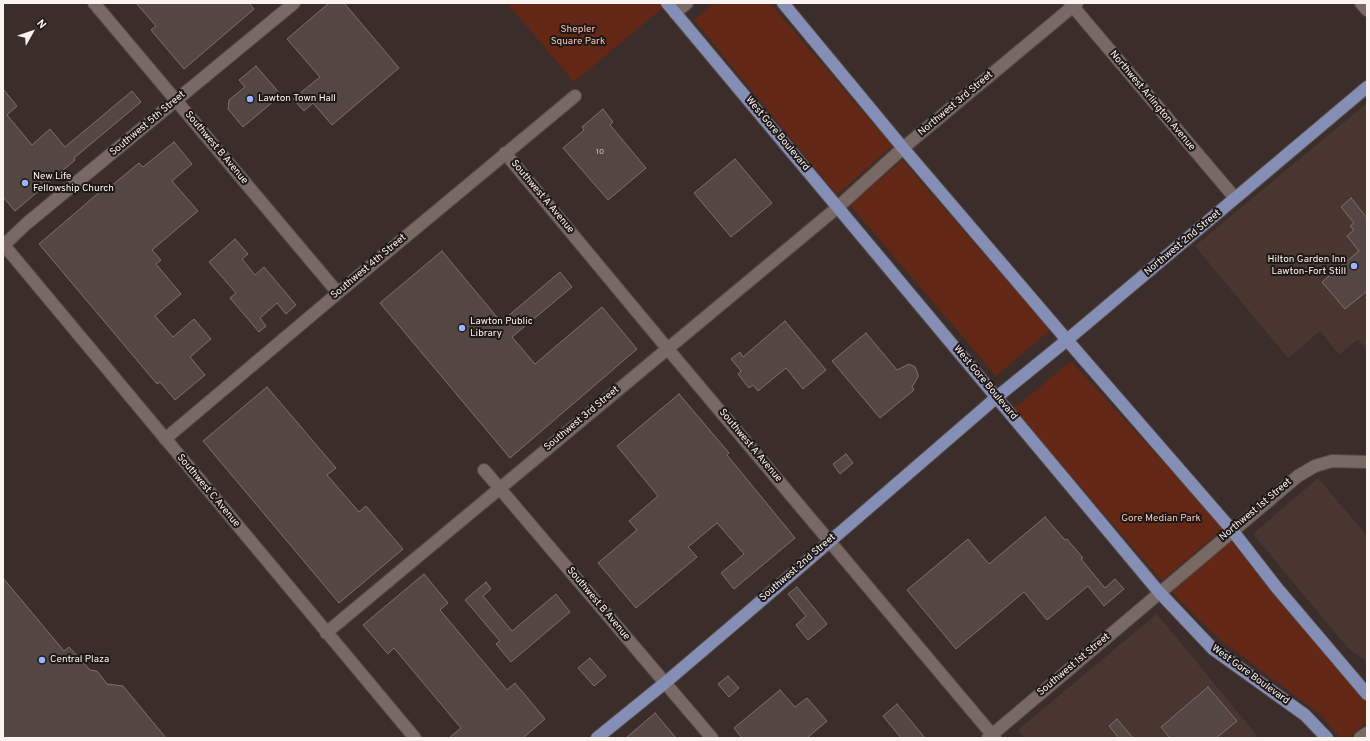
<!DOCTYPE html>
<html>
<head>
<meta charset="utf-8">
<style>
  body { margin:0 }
  #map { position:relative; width:1370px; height:741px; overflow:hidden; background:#3b2e2a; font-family:Overpass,sans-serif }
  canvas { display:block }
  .frame { position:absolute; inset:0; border:4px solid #fbf3f0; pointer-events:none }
  .north { position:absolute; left:12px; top:12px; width:40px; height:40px; -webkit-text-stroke:3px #1e1816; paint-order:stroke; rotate:50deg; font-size:11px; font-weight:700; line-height:16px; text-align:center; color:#fbf3f0 }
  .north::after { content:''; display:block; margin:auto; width:14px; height:18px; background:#fbf3f0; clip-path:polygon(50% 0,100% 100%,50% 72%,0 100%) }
</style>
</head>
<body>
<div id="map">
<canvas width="1370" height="741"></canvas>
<div class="frame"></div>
<div class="north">N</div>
</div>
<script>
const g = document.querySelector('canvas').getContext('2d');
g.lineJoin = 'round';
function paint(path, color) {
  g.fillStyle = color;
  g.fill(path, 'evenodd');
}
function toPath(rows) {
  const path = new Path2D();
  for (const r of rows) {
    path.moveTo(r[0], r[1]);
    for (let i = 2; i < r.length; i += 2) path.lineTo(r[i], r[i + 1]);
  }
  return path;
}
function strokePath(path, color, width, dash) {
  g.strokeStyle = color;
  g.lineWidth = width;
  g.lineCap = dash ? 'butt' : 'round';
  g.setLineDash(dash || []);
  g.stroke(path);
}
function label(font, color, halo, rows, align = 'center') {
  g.font = font + ' Overpass,sans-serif';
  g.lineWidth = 4;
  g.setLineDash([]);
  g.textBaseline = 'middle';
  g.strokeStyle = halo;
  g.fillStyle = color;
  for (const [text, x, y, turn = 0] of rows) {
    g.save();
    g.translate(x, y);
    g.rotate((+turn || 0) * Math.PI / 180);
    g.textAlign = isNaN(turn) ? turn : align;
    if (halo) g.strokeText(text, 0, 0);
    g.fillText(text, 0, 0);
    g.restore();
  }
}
paint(toPath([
  [1367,103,1367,351,1358,339,1339,355,1320,331,1288,358,1195,246],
  [1318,478,1367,536,1367,662,1347,647,1253,534],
  [1157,614,1259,738,1025,738,1018,730]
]), '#493630');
paint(toPath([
  [507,3,663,3,665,6,574,82],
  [714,3,770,3,892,146,837,195,694,20],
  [902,160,1050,330,996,376,850,205],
  [1071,361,1224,528,1162,581,1013,409],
  [1231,541,1367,700,1367,722,1348,738,1341,738,1321,715,1223,642,1193,614,1171,591]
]), '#632715');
const building = toPath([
  [136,3,249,3,254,9,184,69,151,30,156,26,136,3],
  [329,3,344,3,399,68,332,125,313,103,304,111,293,99,320,77,287,39,329,3],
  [256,66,281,95,243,127,228,109,229,100,245,87,239,80,256,66],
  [3,89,17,106,7,115,32,145,50,129,65,147,132,91,141,102,74,158,75,160,15,211,3,197,3,89],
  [603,109,613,122,610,125,646,168,608,200,563,148,584,130,582,127,603,109],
  [174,142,192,164,172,181,198,211,152,250,161,260,156,264,181,294,155,316,173,337,194,319,211,339,190,357,205,375,175,400,160,382,157,384,39,244,102,190,104,192,139,163,143,167,174,142],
  [735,159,772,203,731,237,694,193,735,159],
  [1351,198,1367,218,1367,291,1345,309,1322,282,1359,251,1347,236,1354,230,1350,226,1354,223,1341,207,1351,198],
  [235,239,248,254,242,259,255,275,264,267,296,305,286,314,277,303,260,318,266,326,259,332,230,298,236,293,209,262,235,239],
  [442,251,501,322,560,272,572,287,512,337,535,364,602,307,637,349,510,458,380,303,442,251],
  [785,321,826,370,803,389,786,368,758,391,753,385,749,388,738,374,741,371,731,359,740,352,743,357,785,321],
  [866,333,897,370,909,364,915,367,918,374,918,377,912,387,914,390,880,418,832,361,866,333],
  [267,387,336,468,327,475,359,512,366,506,403,549,339,603,203,441,267,387],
  [679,394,729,453,727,455,795,538,734,589,721,573,744,554,717,523,688,547,697,557,636,608,598,563,637,530,629,521,658,496,617,446,679,394],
  [846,454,853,463,840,474,833,464,846,454],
  [1045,517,1065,540,1067,539,1083,558,1081,559,1105,588,1115,579,1124,589,1104,606,1088,586,1047,620,1024,592,956,649,907,590,968,539,989,564,1045,517],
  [424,574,448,603,440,610,507,690,515,683,545,719,523,738,449,738,461,728,394,648,388,654,363,625,424,574],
  [3,578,64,651,69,647,90,670,97,671,107,684,123,686,166,738,3,738,3,578],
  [486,582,491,589,483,596,512,631,556,594,570,612,511,662,496,644,500,641,465,600,486,582],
  [797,587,827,624,808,640,796,625,806,616,788,594,797,587],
  [590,658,606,676,594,686,578,668,590,658],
  [728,676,739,688,729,697,718,684,728,676],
  [1208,687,1237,721,1216,738,1170,738,1161,727,1208,687],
  [780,690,795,707,807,698,827,721,807,738,742,738,734,728,780,690],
  [897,704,925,738,901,738,883,716,897,704],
  [655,713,676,738,626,738,655,713],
  [1117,719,1133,738,1119,738,1109,726,1117,719]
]);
paint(building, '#544642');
strokePath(building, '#7e6f6b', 1);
const minor = toPath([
  [94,3,338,293],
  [1070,3,1235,198],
  [1361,3,1367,10],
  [675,13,687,3],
  [505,153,667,348,995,738],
  [3,244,415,738],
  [3,246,26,224,294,3],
  [165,439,338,293,575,96],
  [484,470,712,738],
  [326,633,838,207,903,148,1077,3],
  [988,738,1298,476,1315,466,1332,461,1367,462],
  [1360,738,1367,733]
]);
const major = toPath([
  [667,3,1159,592,1213,649,1305,715,1327,738],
  [783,3,903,148,1067,340,1232,530,1277,588,1367,694],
  [597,738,666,682,747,613,997,397,1067,340,1367,87]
]);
strokePath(minor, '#564b48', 14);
strokePath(major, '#564b48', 14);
strokePath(minor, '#786965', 12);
strokePath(major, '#858eb5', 12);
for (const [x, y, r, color] of [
  [250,99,4,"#9ab5fd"],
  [25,183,4,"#9ab5fd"],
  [1354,266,4,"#9ab5fd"],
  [462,328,4,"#9ab5fd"],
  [42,660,4,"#9ab5fd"]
]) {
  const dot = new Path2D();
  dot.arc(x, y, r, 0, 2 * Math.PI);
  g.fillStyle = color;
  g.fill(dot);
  strokePath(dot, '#1e1816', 1.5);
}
label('8px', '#d1c8c4', null, [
  ["10",600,152]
]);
label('10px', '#f8c7b8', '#1e1816', [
  ["Shepler",578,30],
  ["Square Park",578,42],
  ["Gore Median Park",1161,519]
]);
label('10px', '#fbf3f0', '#1e1816', [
  ["Lawton Town Hall",258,99],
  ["New Life",33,177],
  ["Fellowship Church",33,189],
  ["Hilton Garden Inn",1346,260,"right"],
  ["Lawton-Fort Still",1346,272,"right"],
  ["Lawton Public",470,322],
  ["Library",470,334],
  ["Central Plaza",50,660]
], 'left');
label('10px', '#fbf3f0', '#1e1816', [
  ["Northwest Arlington Avenue",1152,101,50],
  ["Northwest 3rd Street",956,104,-40],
  ["Southwest 5th Street",148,124,-40],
  ["West Gore Boulevard",777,134,50],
  ["Southwest B Avenue",216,148,50],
  ["Southwest A Avenue",542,197,50],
  ["Northwest 2nd Street",1183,243,-40],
  ["Southwest 4th Street",369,267,-40],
  ["West Gore Boulevard",985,383,50],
  ["Southwest 3rd Street",582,419,-40],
  ["Southwest A Avenue",750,446,50],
  ["Southwest C Avenue",208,491,50],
  ["Northwest 1st Street",1256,510,-40],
  ["Southwest 2nd Street",798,568,-41],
  ["Southwest B Avenue",598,604,50],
  ["Southwest 1st Street",1074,665,-40],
  ["West Gore Boulevard",1250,675,36]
]);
</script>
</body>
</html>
